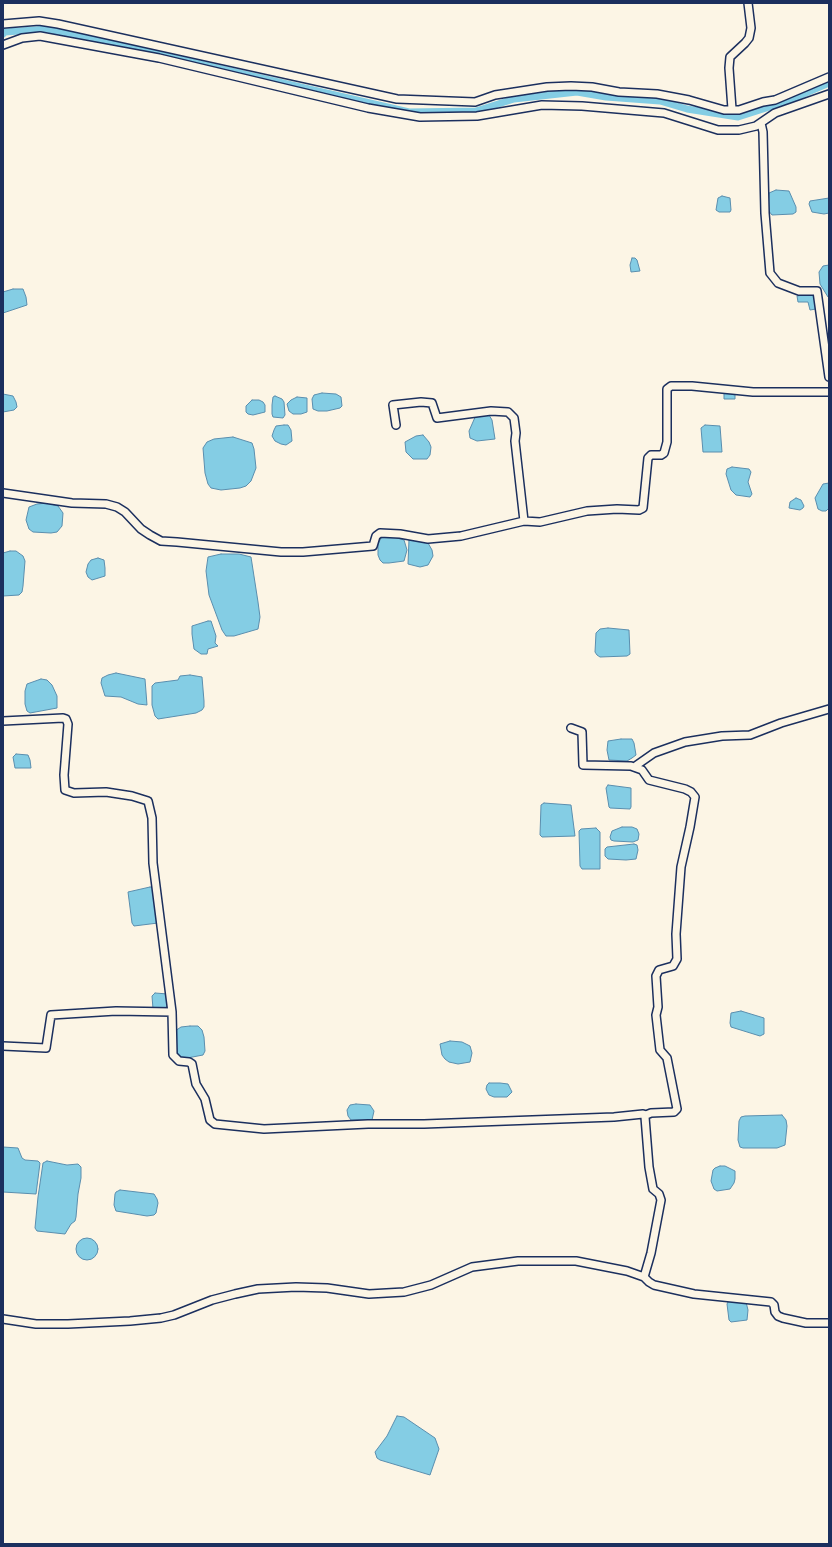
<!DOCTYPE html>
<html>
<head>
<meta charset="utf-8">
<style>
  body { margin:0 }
  #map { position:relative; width:832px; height:1547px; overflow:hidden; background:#fcf5e5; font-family:"Comic Neue",sans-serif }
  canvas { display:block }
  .frame { position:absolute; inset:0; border:4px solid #1b2f5e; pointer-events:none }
</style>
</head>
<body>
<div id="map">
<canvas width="832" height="1547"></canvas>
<div class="frame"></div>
</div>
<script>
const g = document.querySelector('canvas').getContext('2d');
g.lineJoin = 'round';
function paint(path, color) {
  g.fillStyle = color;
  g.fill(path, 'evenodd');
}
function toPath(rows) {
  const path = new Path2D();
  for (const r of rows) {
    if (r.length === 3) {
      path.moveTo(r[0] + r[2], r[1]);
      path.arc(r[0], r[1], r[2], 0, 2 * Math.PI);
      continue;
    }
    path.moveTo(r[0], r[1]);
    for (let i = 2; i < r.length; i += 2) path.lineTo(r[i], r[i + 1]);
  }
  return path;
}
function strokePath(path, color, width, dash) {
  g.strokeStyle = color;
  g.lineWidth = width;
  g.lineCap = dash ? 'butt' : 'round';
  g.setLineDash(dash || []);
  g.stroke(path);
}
const water = toPath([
  [776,190,789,191,796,207,796,212,793,214,772,215,768,210,769,193,776,190],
  [722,196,730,198,731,210,730,212,719,212,716,210,718,198,722,196],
  [829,198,829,213,824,214,812,212,809,204,810,201,829,198],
  [632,258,635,258,637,260,640,271,631,272,630,265,632,258],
  [829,265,829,296,828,297,820,284,819,272,823,266,829,265],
  [13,289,23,289,26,297,27,305,3,313,3,292,13,289],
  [811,294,814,297,816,309,810,310,808,302,798,302,797,296,811,294],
  [724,392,735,393,735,399,724,399,724,392],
  [322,393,336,394,341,397,342,406,340,408,327,411,318,411,313,409,312,399,314,395,322,393],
  [3,394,13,396,16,402,17,407,14,410,3,412,3,394],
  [275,396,282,399,284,402,285,415,283,418,273,417,272,414,272,405,273,397,275,396],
  [297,397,307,398,307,412,301,414,293,414,289,411,287,404,291,400,297,397],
  [252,400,259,400,263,402,265,405,265,412,253,415,248,414,246,412,246,406,252,400],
  [486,413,489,415,492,420,495,439,477,441,470,438,469,431,476,415,486,413],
  [284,425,288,425,291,430,292,441,286,445,281,444,275,441,272,436,274,430,276,426,284,425],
  [705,425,720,426,722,452,703,452,701,428,705,425],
  [423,435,429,442,431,447,430,455,427,459,413,459,406,452,405,442,416,436,423,435],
  [233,437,252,443,254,449,256,468,251,481,246,486,240,488,221,490,211,488,208,484,205,473,203,448,207,442,214,439,233,437],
  [732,467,749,469,751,472,748,482,752,494,750,497,736,495,731,490,726,474,727,469,732,467],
  [829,483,829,508,826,511,822,511,818,509,815,498,823,484,829,483],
  [796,498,801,500,804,506,803,508,800,510,789,508,790,502,796,498],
  [47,503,58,506,63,513,62,526,57,532,51,533,33,532,29,529,26,520,29,507,37,504,47,503],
  [384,537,394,537,404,540,407,550,404,561,389,563,383,563,380,560,378,555,378,544,381,538,384,537],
  [409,539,422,541,428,543,432,550,433,556,428,565,420,567,408,564,409,539],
  [10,551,16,551,23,556,25,561,23,586,22,592,19,595,3,596,3,553,10,551],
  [221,554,239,554,251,557,258,602,260,617,258,629,234,636,226,636,222,630,209,595,206,571,208,557,221,554],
  [98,558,104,560,105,568,105,576,92,580,88,577,86,572,88,564,91,560,98,558],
  [208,621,211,621,216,636,215,643,218,646,208,649,207,654,201,654,194,649,192,634,192,626,208,621],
  [608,628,629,630,630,654,627,656,600,657,597,655,595,652,596,633,600,629,608,628],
  [116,673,145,679,147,705,138,704,121,697,105,696,101,683,102,678,108,675,116,673],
  [190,675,202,677,204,701,204,707,202,710,196,713,158,719,155,716,152,705,152,686,155,683,178,680,180,676,190,675],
  [41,679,47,680,52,685,57,696,57,708,30,713,27,711,25,704,25,691,27,684,41,679],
  [621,739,632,739,634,743,636,755,632,758,627,761,609,760,607,750,608,741,621,739],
  [16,754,28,755,30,760,31,768,15,768,13,757,16,754],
  [608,785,631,788,631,807,630,809,610,808,609,807,606,788,608,785],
  [544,803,571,805,575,836,542,837,540,835,541,805,544,803],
  [622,827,632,827,637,829,639,834,638,840,633,842,614,841,611,840,610,837,612,831,622,827],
  [596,828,600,832,600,869,582,869,580,866,579,831,581,829,596,828],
  [634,844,637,845,638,850,636,859,626,860,608,859,605,856,605,849,607,847,634,844],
  [150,887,153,887,158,923,134,926,132,923,128,892,150,887],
  [155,993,168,994,170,1009,153,1009,152,996,155,993],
  [741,1011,764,1018,764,1034,760,1036,731,1027,730,1023,731,1013,741,1011],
  [190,1026,198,1026,202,1030,204,1037,205,1051,203,1055,182,1059,177,1057,175,1031,181,1027,190,1026],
  [450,1041,462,1042,470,1046,472,1053,470,1062,458,1064,449,1062,445,1059,442,1055,440,1044,450,1041],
  [489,1083,500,1083,508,1084,512,1092,507,1097,494,1097,489,1095,486,1089,487,1085,489,1083],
  [356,1104,370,1105,374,1111,372,1120,351,1120,348,1116,347,1110,350,1105,356,1104],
  [782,1115,786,1120,787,1126,785,1145,777,1148,743,1148,740,1147,738,1140,739,1121,741,1117,745,1116,782,1115],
  [3,1147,18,1148,22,1158,25,1160,38,1161,40,1163,36,1194,3,1192,3,1147],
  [47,1161,67,1165,78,1164,81,1167,81,1178,78,1194,76,1217,75,1221,71,1224,65,1234,37,1231,35,1228,38,1197,43,1163,47,1161],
  [720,1166,725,1166,735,1171,735,1179,734,1183,730,1189,717,1191,714,1189,711,1181,713,1170,715,1168,720,1166],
  [120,1190,154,1194,157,1199,158,1203,156,1213,154,1215,147,1216,116,1211,114,1205,115,1194,116,1192,120,1190],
  [87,1249,11],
  [729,1300,746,1302,748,1310,747,1320,731,1322,729,1320,727,1304,729,1300],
  [397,1416,404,1417,435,1438,439,1449,430,1475,380,1460,377,1458,375,1452,387,1436,397,1416]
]);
paint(water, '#84cde4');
strokePath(water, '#5a8eae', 1);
strokePath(toPath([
  [3,34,5,32,48,29,409,112,476,111,514,99,577,92,606,97,660,101,687,109,738,117,785,102,829,83]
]), '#84cde4', 7);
const street = toPath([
  [3,24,39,21,58,24,397,99,475,102,495,95,547,87,571,86,592,87,619,92,657,94,689,100,724,110,739,110,763,102,775,100,829,77],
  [3,45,22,38,40,36,159,58,368,108,420,117,477,116,542,105,582,106,664,113,718,130,739,130,756,126,775,113,829,94],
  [732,109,729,68,730,57,745,43,749,38,751,28,748,3],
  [761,123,763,132,765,213,770,273,778,283,799,291,817,291,829,377],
  [396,425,393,405,421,402,432,403,437,418,491,411,508,412,514,418,516,433,515,441,524,521],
  [3,493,72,503,106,504,117,507,125,512,141,529,150,535,161,541,177,542,281,552,303,552,373,546,376,536,380,533,400,534,428,539,461,536,524,521,540,522,587,511,617,509,639,510,643,508,648,458,651,455,661,455,664,453,667,442,667,389,671,386,692,386,753,392,829,392],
  [3,721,63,718,66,719,68,724,64,775,65,790,74,793,106,792,132,796,148,801,152,818,153,863,172,1012,173,1055,179,1061,189,1062,192,1064,196,1084,205,1099,210,1120,215,1124,264,1129,368,1124,424,1124,614,1117,643,1114,646,1115],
  [571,728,582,732,583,765,631,766,642,770,649,780,685,789,691,792,695,797,690,827,681,867,676,934,677,959,673,966,659,970,656,976,658,1007,656,1015,660,1050,667,1058,677,1109,674,1112,651,1113,646,1115,645,1117,649,1167,653,1189,659,1194,661,1200,651,1253,644,1277],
  [634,767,654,753,685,742,722,736,750,735,781,723,829,709],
  [3,1046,46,1048,51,1015,116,1011,172,1012],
  [3,1319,36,1324,68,1324,130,1321,161,1318,174,1315,212,1300,235,1294,258,1289,296,1287,327,1288,369,1294,404,1292,431,1285,472,1267,518,1261,576,1261,627,1271,644,1277,649,1282,654,1285,694,1294,771,1302,774,1305,775,1312,778,1316,783,1318,806,1323,829,1323]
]);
strokePath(street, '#1b2f5e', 10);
strokePath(street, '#fcf5e5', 7);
</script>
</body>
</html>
